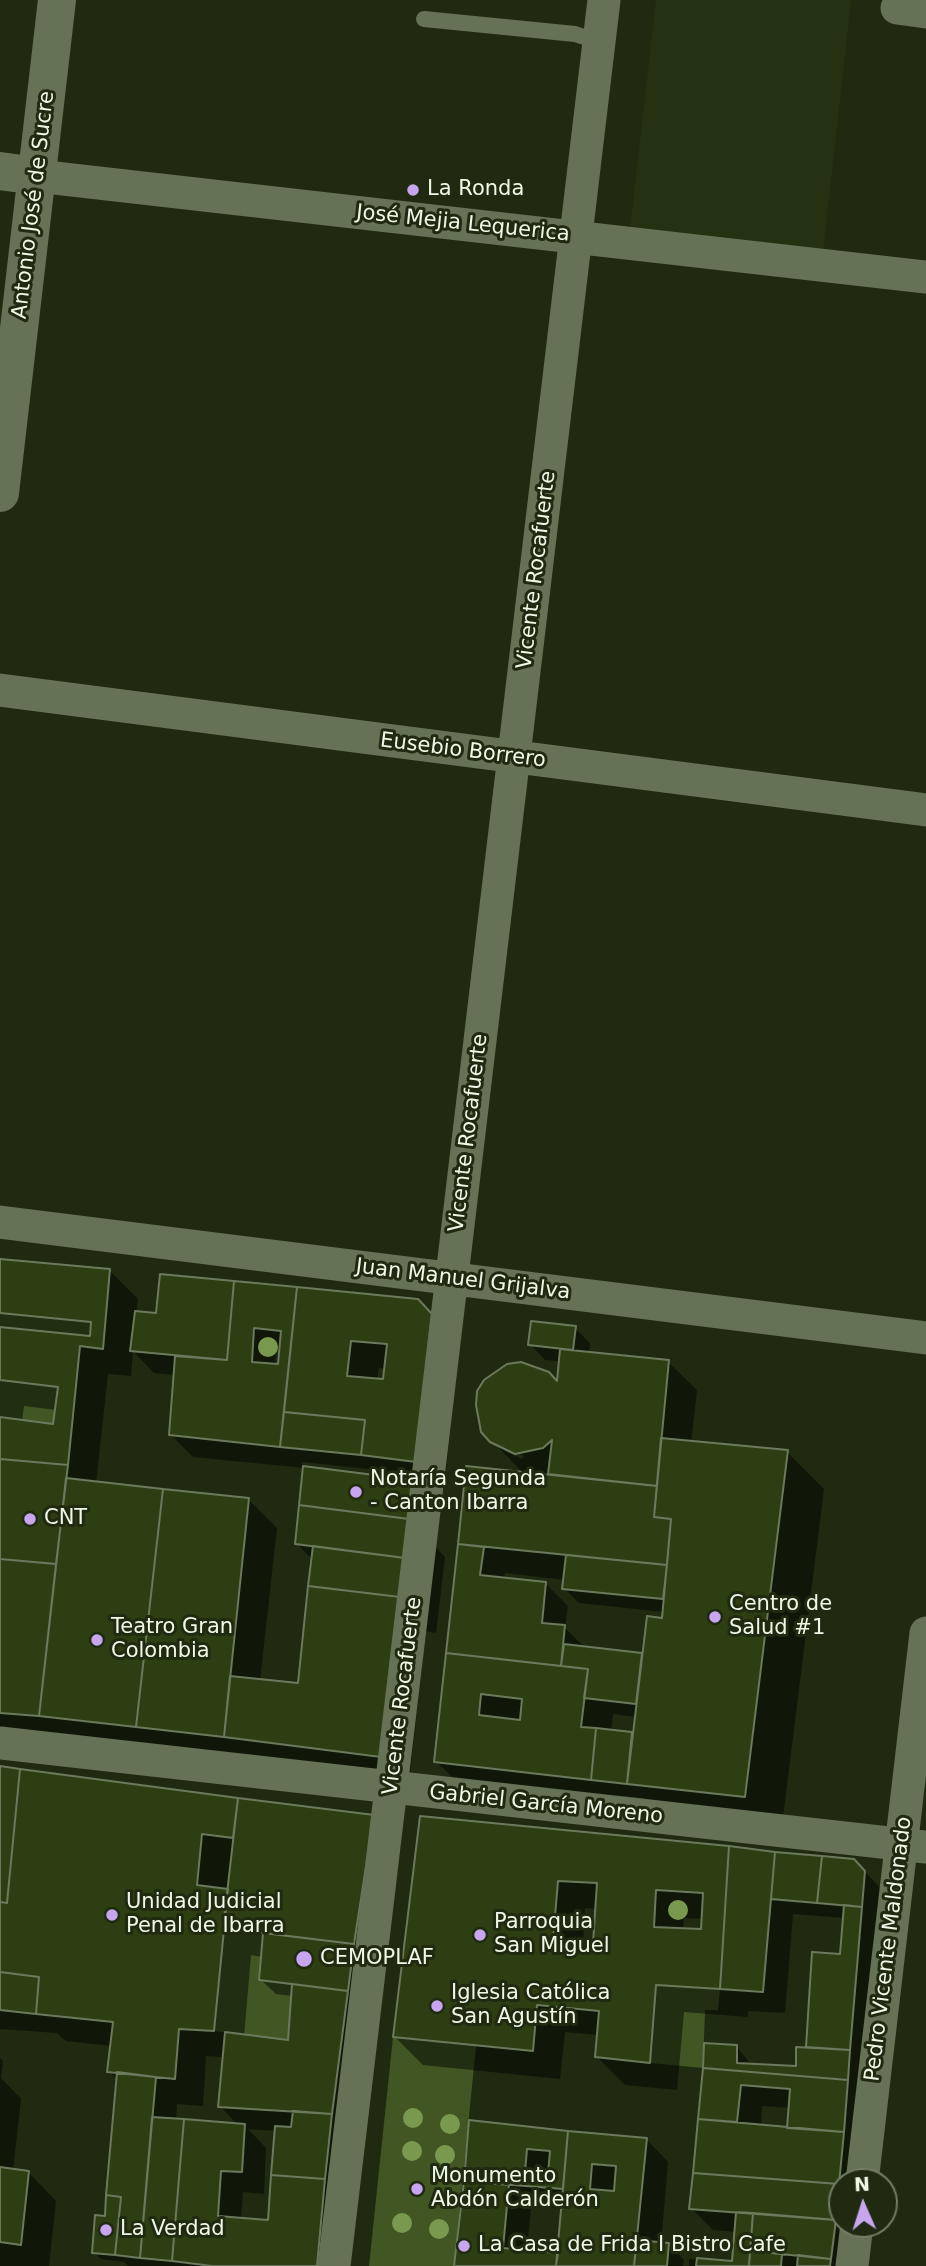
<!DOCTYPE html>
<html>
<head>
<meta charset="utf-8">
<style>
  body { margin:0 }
  #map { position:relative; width:926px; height:2266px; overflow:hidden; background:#1f2a10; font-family:"DejaVu Sans",sans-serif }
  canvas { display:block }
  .north { position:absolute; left:828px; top:2168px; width:70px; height:70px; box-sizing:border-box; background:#1f2a10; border:2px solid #727c66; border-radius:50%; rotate:357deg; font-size:19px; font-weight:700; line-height:28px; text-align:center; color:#eff7e7 }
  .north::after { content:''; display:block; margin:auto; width:24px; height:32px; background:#c7a6ef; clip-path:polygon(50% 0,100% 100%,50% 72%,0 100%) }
</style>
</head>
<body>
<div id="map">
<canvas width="926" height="2266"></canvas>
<div class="north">N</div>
</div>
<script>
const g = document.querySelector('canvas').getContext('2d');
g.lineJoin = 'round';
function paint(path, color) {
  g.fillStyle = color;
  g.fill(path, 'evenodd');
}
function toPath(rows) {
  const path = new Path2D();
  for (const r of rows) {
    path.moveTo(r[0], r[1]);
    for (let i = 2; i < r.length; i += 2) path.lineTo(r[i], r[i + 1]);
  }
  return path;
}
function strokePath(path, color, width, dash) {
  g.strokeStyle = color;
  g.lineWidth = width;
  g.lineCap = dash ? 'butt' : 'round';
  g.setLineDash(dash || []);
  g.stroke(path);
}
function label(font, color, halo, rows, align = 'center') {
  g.font = font + ' "DejaVu Sans",sans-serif';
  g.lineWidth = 6;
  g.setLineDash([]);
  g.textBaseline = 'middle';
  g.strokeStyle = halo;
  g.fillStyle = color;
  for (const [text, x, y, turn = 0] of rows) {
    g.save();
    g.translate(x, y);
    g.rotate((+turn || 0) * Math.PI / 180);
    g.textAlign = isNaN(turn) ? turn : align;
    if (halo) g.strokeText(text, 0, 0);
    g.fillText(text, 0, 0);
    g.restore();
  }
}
paint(toPath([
  [656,0,851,0,822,260,629,239]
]), '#243211');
paint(toPath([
  [0,1313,91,1322,90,1336,0,1327],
  [0,1380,58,1387,53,1424,0,1417],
  [223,1928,263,1933,259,1980,292,1984,288,2040,214,2031],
  [656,1985,720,1989,718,2010,705,2010,703,2068,650,2063],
  [393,2037,476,2046,454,2266,369,2266]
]), '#415623');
paint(toPath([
  [0,1261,110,1271,138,1299,136,1313,158,1315,296,1289,418,1301,459,1344,444,1490,418,1486,424,1535,445,1557,436,1633,426,1631,409,1784,0,1738],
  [276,1350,281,1350,279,1366,275,1366],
  [133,1351,154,1373,175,1375,171,1435,193,1457,305,1468,297,1544,313,1560,300,1685,260,1681,277,1528,249,1500,96,1483,108,1374,131,1376],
  [379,1368,386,1369,385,1381,377,1380],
  [24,1406,57,1410,55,1426,22,1422],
  [302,1462,378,1470,386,1478,302,1468],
  [575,1328,590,1343,589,1354,668,1362,697,1390,691,1443,787,1452,824,1489,781,1833,665,1820,644,1798,620,1796,618,1807,464,1789,436,1761,468,1468,524,1474,483,1431,478,1419,479,1392,521,1363,536,1366,558,1383,560,1361,545,1360,530,1344],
  [505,1447,524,1456,522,1459,505,1451],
  [505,1573,565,1580,564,1588,579,1603,664,1612,664,1620,644,1657,586,1649,565,1628,568,1606,546,1584,504,1579],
  [613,1714,637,1717,634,1736,611,1732],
  [0,1767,373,1817,401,1845,340,2266,128,2266,124,2262,101,2259,94,2252,106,2218,118,2081,109,2071,111,2046,66,2041,57,2033,0,2029,0,2031],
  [251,1955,262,1957,260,1979,276,1994,293,1996,290,2042,244,2037],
  [206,2056,224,2057,220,2106,238,2125,176,2121,177,2104,203,2106],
  [248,2129,276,2131,270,2221,241,2219,243,2192,264,2194,266,2148],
  [422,1818,853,1861,869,1876,880,1888,862,2182,842,2182,847,2266,689,2266,689,2259,733,2262,736,2232,713,2230,691,2208,705,2068,737,2047,752,2066,797,2067,808,2049,814,1954,841,1956,844,1918,793,1914,785,2013,748,2011,748,2017,684,2012,677,2090,625,2085,597,2057,598,2035,565,2032,560,2079,423,2065,395,2037],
  [585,1908,597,1909,595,1945,583,1944],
  [684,1918,703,1919,702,1931,683,1930],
  [762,2106,791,2108,789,2129,761,2127],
  [0,2058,3,2061,1,2078,21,2099,13,2171,28,2172,56,2201,49,2266,0,2266],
  [470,2122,646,2139,668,2162,661,2244,668,2244,684,2260,683,2266,456,2266],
  [531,2206,563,2209,559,2254,527,2252]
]), '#0007');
const building = toPath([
  [0,1259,110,1269,103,1349,80,1346,68,1465,0,1459,0,1417,53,1424,58,1387,0,1380,0,1327,90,1336,91,1322,0,1313,0,1259],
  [160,1274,234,1281,227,1360,130,1351,135,1311,156,1313,160,1274],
  [234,1281,297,1287,280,1447,169,1435,175,1356,227,1360,234,1281],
  [254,1328,281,1331,278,1364,252,1362,254,1328],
  [297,1287,418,1299,432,1314,416,1462,361,1455,365,1420,284,1412,297,1287],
  [351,1341,387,1344,383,1379,347,1376,351,1341],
  [531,1321,576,1326,573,1350,528,1345,531,1321],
  [560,1349,669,1360,657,1486,548,1474,552,1440,543,1448,515,1454,490,1442,481,1432,476,1405,477,1391,484,1380,507,1364,521,1362,549,1372,557,1381,560,1349],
  [284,1412,365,1420,361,1455,280,1447,284,1412],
  [661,1438,788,1450,745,1797,627,1784,647,1616,662,1618,671,1519,654,1517,661,1438],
  [0,1459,68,1465,56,1564,0,1559,0,1459],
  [303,1466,414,1480,409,1519,299,1505,303,1466],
  [466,1466,657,1486,654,1517,671,1519,667,1565,458,1544,466,1466],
  [66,1478,163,1489,136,1727,39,1716,66,1478],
  [163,1489,249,1498,224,1737,136,1727,163,1489],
  [299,1505,409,1519,405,1558,295,1544,299,1505],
  [458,1544,484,1547,480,1575,546,1582,542,1623,565,1625,561,1666,446,1653,458,1544],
  [313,1546,405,1558,400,1597,308,1586,313,1546],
  [566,1555,667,1565,663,1599,562,1589,566,1555],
  [0,1559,56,1564,39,1716,0,1713,0,1559],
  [308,1586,400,1597,381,1757,224,1737,230,1676,298,1683,308,1586],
  [564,1644,642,1653,636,1704,584,1698,588,1669,561,1666,564,1644],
  [446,1653,588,1669,581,1727,596,1728,591,1780,434,1762,446,1653],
  [481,1694,522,1699,520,1720,479,1715,481,1694],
  [596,1728,632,1732,627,1784,591,1780,596,1728],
  [0,1766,20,1769,7,1903,0,1902,0,1766],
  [20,1769,238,1798,233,1838,202,1834,197,1885,228,1889,214,2031,179,2029,175,2079,107,2072,113,2022,36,2014,39,1977,0,1972,0,1902,7,1903,20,1769],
  [238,1798,374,1815,354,1944,223,1928,238,1798],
  [420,1816,729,1846,720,1989,656,1985,650,2063,595,2057,599,2011,537,2005,533,2051,393,2037,420,1816],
  [558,1881,597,1883,593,1943,553,1940,558,1881],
  [656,1890,703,1893,701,1929,654,1927,656,1890],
  [729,1846,775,1852,763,1992,720,1989,729,1846],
  [775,1852,822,1856,817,1903,771,1899,775,1852],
  [822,1856,854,1859,865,1871,862,1907,817,1903,822,1856],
  [844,1905,862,1907,850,2050,806,2047,812,1952,840,1954,844,1905],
  [263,1933,354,1944,348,1991,259,1980,263,1933],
  [0,1972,39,1977,36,2014,0,2010,0,1972],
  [292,1984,348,1991,332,2114,218,2107,225,2032,288,2040,292,1984],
  [704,2043,737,2045,737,2063,796,2066,796,2047,850,2050,848,2080,703,2068,704,2043],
  [703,2068,848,2080,844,2132,787,2128,790,2089,741,2085,737,2122,698,2119,703,2068],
  [117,2072,156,2077,140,2258,115,2255,121,2197,106,2195,117,2072],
  [293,2111,332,2114,325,2179,271,2175,275,2126,291,2127,293,2111],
  [152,2117,184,2119,172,2261,140,2258,152,2117],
  [184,2119,245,2124,242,2172,221,2171,218,2216,268,2220,271,2175,325,2179,317,2266,212,2266,172,2261,184,2119],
  [698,2119,844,2132,839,2184,693,2173,698,2119],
  [469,2120,568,2131,563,2189,464,2181,469,2120],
  [527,2149,550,2151,548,2174,525,2172,527,2149],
  [568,2131,647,2138,634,2266,556,2266,568,2131],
  [592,2164,616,2166,614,2191,590,2189,592,2164],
  [0,2167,29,2171,21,2245,0,2242,0,2167],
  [693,2173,839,2184,836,2220,689,2209,693,2173],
  [464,2181,509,2185,503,2248,558,2253,556,2266,454,2266,464,2181],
  [106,2195,121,2197,115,2255,92,2253,95,2215,105,2216,106,2195],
  [736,2212,753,2213,749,2266,696,2266,697,2258,732,2261,736,2212],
  [753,2213,836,2220,831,2259,750,2251,753,2213],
  [637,2240,669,2243,667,2266,634,2266,637,2240],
  [750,2251,782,2254,781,2266,749,2266,750,2251],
  [798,2255,831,2259,830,2266,797,2266,798,2255]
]);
paint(building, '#2d3f12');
strokePath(building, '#6b795c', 2);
strokePath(toPath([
  [424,19,575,34,599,42]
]), '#657256', 16);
strokePath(toPath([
  [897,8,926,12],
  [37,176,926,277],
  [0,690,926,810],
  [0,1222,926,1338],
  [0,1743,926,1847],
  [862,2182,926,1633],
  [334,2266,604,0],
  [852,2266,857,2224]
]), '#657256', 33);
strokePath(toPath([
  [0,171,37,176],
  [0,493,57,0]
]), '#657256', 38);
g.fillStyle = '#79994f';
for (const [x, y] of [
  [268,1347],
  [678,1910],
  [413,2118],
  [450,2124],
  [412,2151],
  [445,2155],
  [402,2223],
  [439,2229]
]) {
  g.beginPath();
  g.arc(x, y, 10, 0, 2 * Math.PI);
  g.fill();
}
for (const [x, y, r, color] of [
  [413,190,7,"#c7a6ef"],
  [356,1492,7,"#c7a6ef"],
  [30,1519,7,"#c7a6ef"],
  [715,1617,7,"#c7a6ef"],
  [97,1640,7,"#c7a6ef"],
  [112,1915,7,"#c7a6ef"],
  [480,1935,7,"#c7a6ef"],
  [304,1959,9,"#c7a6ef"],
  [437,2006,7,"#c7a6ef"],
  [417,2189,7,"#c7a6ef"],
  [106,2230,7,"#c7a6ef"],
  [464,2246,7,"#c7a6ef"]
]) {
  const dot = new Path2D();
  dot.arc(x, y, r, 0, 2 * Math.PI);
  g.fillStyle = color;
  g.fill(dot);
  strokePath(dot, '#1f2a10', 2.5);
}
label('21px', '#eff7e7', '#1f2a10', [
  ["La Ronda",427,190],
  ["Notaría Segunda",370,1480],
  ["- Canton Ibarra",370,1504],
  ["CNT",44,1519],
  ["Centro de",729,1605],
  ["Salud #1",729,1629],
  ["Teatro Gran",111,1628],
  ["Colombia",111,1652],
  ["Unidad Judicial",126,1903],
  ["Penal de Ibarra",126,1927],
  ["Parroquia",494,1923],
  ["San Miguel",494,1947],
  ["CEMOPLAF",320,1959],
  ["Iglesia Católica",451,1994],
  ["San Agustín",451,2018],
  ["Monumento",431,2177],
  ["Abdón Calderón",431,2201],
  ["La Verdad",120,2230],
  ["La Casa de Frida I Bistro Cafe",478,2246]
], 'left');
label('21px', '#eff7e7', '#1f2a10', [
  ["Antonio José de Sucre",34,205,-83],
  ["José Mejia Lequerica",463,224,6],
  ["Vicente Rocafuerte",537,570,-83],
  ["Eusebio Borrero",463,751,7],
  ["Vicente Rocafuerte",469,1133,-83],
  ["Juan Manuel Grijalva",463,1280,7],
  ["Vicente Rocafuerte",403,1696,-83],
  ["Gabriel García Moreno",546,1805,6],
  ["Pedro Vicente Maldonado",889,1949,-83]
]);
</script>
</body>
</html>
